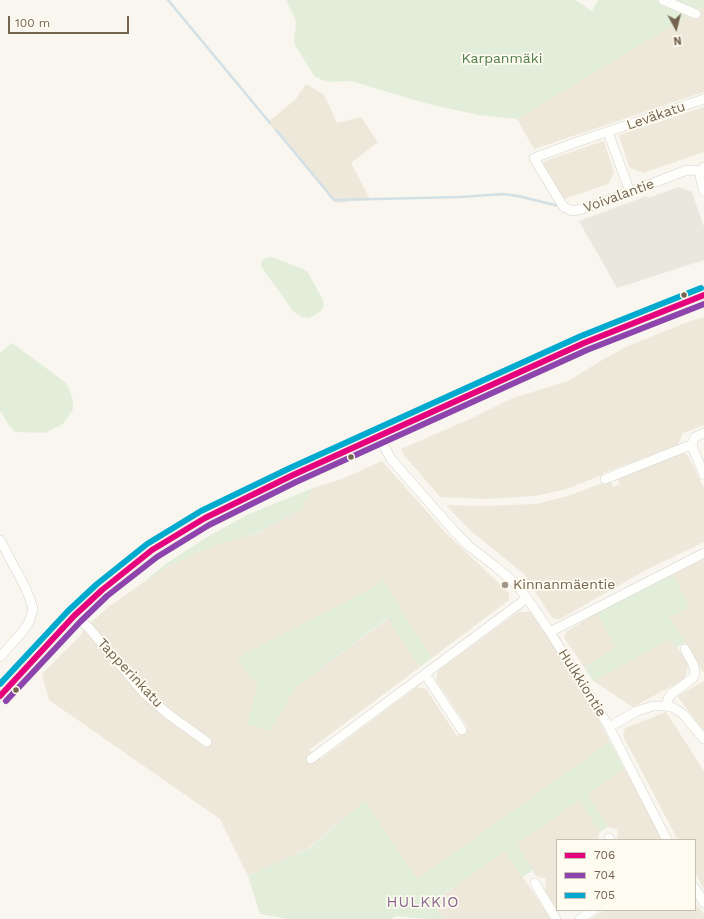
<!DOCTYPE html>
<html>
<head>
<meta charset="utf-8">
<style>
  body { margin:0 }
  #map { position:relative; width:704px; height:919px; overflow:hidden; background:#f8f6ee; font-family:"Work Sans",sans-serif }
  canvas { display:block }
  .legend { position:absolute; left:556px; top:839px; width:140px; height:72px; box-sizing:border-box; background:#fefbf1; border:1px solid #c7bfb1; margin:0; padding:5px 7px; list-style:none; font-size:12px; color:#746450 }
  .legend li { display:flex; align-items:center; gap:8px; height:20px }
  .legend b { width:20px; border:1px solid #c7bfb1 }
  .north { position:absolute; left:656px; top:8px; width:40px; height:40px; -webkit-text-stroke:3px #fefbf1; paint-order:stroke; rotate:173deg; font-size:11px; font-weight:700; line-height:16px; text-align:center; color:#746450 }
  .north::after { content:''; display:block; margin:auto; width:14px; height:18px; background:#746450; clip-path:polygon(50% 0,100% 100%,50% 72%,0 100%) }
  .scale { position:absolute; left:8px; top:16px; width:121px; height:18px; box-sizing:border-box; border:2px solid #746450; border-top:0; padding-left:5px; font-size:12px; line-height:14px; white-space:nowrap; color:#746450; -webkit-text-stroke:3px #fefbf1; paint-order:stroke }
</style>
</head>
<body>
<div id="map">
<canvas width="704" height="919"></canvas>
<ul class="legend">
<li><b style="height:5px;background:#e5007d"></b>706</li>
<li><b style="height:5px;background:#8e44ad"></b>704</li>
<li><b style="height:5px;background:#00a9ce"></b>705</li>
</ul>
<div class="north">N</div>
<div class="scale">100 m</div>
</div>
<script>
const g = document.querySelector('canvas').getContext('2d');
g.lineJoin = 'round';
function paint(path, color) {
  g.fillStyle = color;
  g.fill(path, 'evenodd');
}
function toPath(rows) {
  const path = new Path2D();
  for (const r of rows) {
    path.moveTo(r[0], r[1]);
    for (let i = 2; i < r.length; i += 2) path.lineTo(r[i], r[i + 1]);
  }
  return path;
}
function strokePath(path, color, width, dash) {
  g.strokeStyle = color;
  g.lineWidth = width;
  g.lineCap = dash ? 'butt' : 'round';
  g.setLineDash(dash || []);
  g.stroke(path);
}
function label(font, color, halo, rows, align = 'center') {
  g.font = font + ' "Work Sans",sans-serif';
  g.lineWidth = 3.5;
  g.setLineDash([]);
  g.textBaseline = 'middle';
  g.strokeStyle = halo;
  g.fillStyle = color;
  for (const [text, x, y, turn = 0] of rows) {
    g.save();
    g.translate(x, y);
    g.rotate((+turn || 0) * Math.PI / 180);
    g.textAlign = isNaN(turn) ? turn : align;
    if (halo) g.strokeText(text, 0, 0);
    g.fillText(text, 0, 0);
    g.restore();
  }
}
paint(toPath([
  [704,6,704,92,534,149,517,119],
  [306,84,324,95,337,123,361,117,378,142,351,163,370,199,336,203,268,122,295,100],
  [704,107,704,152,643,173,629,167,619,135],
  [604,141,614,172,608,184,564,199,542,162],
  [704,317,704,425,683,433,678,445,603,473,602,475,566,489,535,496,485,499,440,497,404,455,401,449,470,419,513,398,568,381,604,359,628,346,690,321],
  [684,453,688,456,704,488,704,542,644,571,560,619,552,618,524,574,472,532,446,505,484,506,536,504,568,496,610,480,613,487,620,484,617,478],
  [382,461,446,533,509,593,509,600,432,658,382,581,371,589,238,658,259,685,269,730,296,687,389,618,420,667,309,750,321,759,417,687,426,689,457,736,468,728,436,680,438,671,518,612,531,612,582,688,610,742,418,880,407,865,365,801,307,849,248,876,220,819,49,700,42,674,82,634,84,629,108,607,165,568,194,554,224,542,256,534,300,510,313,488,342,479],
  [704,559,704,671,703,672,669,617,689,608,673,574],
  [597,613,616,648,584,667,564,638,566,632],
  [670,639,677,647,688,665,685,679,633,707,593,681],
  [704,681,704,731,677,696],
  [666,712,704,771,704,889,695,872,695,840,678,840,623,736,625,728],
  [624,768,662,839,662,840,617,840,618,829,608,827,587,794],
  [579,800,600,832,598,840,557,840,557,909,545,891,546,879,536,876,516,844],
  [505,851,551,919,445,919,431,903],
  [695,903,704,914,704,919,591,919,604,910,695,910]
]), '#ede8da');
paint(toPath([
  [679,187,692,192,704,227,704,260,617,288,579,221,633,201,647,196,648,198]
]), '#eae7df');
paint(toPath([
  [286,0,575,0,592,11,598,0,704,0,704,6,517,119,478,115,425,103,351,81,327,82,314,76,294,43,296,21],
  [272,257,307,271,323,300,324,306,320,312,309,318,302,317,294,312,263,269,261,265,262,260,267,258],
  [12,343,66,383,70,391,73,401,73,409,63,424,45,433,15,432,8,424,1,411,0,412,0,353],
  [313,488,300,510,255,534,224,542,194,554,165,568,137,587,167,563,209,536,249,514],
  [673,574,689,608,669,617,686,642,677,647,670,639,593,681,584,667,616,648,597,613],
  [382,580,432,658,420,667,388,618,296,687,269,731,247,724,258,685,237,658,371,589],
  [610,742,624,768,587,794,608,827,600,832,579,800,516,844,533,870,522,877,505,851,431,903,445,919,427,919,396,916,391,919,288,919,260,914,248,876,308,849,365,801,407,865,418,879]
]), '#e2eeda');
strokePath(toPath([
  [168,0,270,123],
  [276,130,334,200,460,197,503,194,518,196,559,206]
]), '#d2e0e6', 2.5);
const minor = toPath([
  [663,0,696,14],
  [608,132,630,192],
  [704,167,700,176,704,191],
  [701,171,687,170,617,197,582,209,572,211,564,207,561,203,534,158,577,142,704,99],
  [704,433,695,437,693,441,692,446,704,475],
  [379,437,391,459,455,532,470,547,495,566,516,584,527,598,550,632,609,727,667,840],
  [605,479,693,444],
  [0,540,24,585,30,599,33,609,29,622,23,631,0,657],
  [74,616,88,627,144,693,168,714,207,742],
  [550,632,704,553],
  [425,674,462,730],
  [666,706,668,699,671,694,693,678,695,674,694,666,685,649],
  [609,727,637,711,653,706,666,706,672,707,683,714,704,739],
  [311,759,527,598],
  [609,838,610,840],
  [535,883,556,919],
  [695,888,704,903],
  [580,919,593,910]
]);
const major = toPath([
  [0,696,74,616,102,590,131,566,152,550,205,518,293,475,584,343,664,310,704,295]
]);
strokePath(minor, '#d7d3cc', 10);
strokePath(major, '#d6d1c8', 13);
strokePath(minor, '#fefefc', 9);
strokePath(major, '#f2f0e7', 12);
strokePath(toPath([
  [0,696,74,616,102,590,152,550,205,518,293,475,584,343,704,295]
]), '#e5007d', 6);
strokePath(toPath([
  [6,701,80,622,107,596,157,557,209,525,296,482,587,350,704,304]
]), '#8e44ad', 6);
strokePath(toPath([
  [0,684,68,611,97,584,147,544,201,511,290,468,581,336,701,288]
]), '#00a9ce', 6);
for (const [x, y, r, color] of [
  [684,295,3.5,"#746450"],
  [351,457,3.5,"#746450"],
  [505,585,4,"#a29787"],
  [16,690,3.5,"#746450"]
]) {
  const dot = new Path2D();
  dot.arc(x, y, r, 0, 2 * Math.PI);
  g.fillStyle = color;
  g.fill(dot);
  strokePath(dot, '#fefbf1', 1.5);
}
label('14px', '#517e4c', '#fefbf1', [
  ["Karpanmäki",502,59]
]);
label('14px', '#746450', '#fefbf1', [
  ["Leväkatu",656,116,-19],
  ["Voivalantie",619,196,-20],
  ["Tapperinkatu",130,673,47],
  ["Hulkkiontie",582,683,58]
]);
label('14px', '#746450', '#fefbf1', [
  ["Kinnanmäentie",513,585]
], 'left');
g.letterSpacing = '1px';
label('15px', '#8a688f', '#fefbf1', [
  ["HULKKIO",423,903]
]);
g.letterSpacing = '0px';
</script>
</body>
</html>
